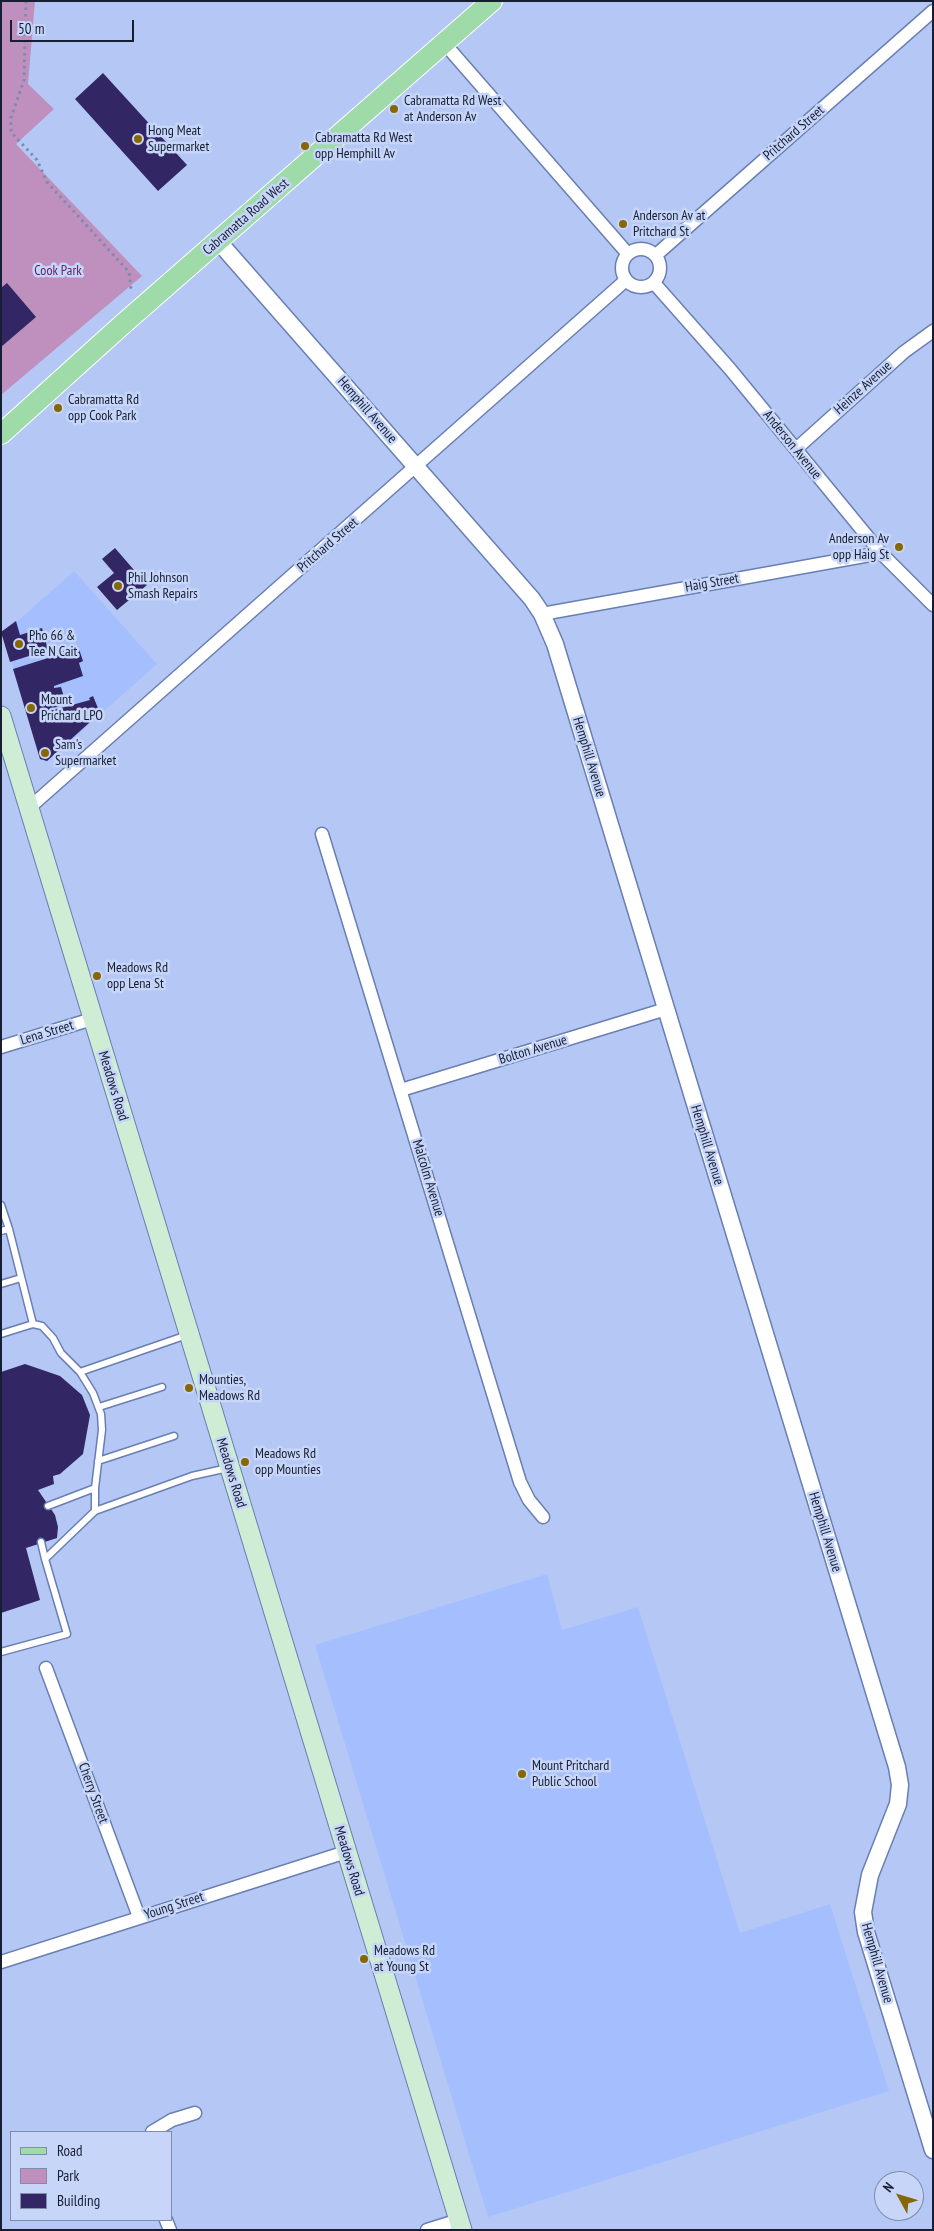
<!DOCTYPE html>
<html>
<head>
<meta charset="utf-8">
<style>
  body { margin:0 }
  #map { position:relative; width:934px; height:2231px; overflow:hidden; background:#b5c8f5; font-family:"PT Sans Narrow",sans-serif }
  canvas { display:block }
  .frame { position:absolute; inset:0; border:2px solid #161e33; pointer-events:none }
  .legend { position:absolute; left:10px; top:2131px; width:162px; height:90px; box-sizing:border-box; background:#c6d5f8; border:1px solid #808ca9; margin:0; padding:6px 9px; list-style:none; font-size:15px; color:#161e33 }
  .legend li { display:flex; align-items:center; gap:10px; height:25px }
  .legend b { width:25px; border:1px solid #808ca9 }
  .north { position:absolute; left:874px; top:2171px; width:50px; height:50px; box-sizing:border-box; background:#c6d5f8; border:1px solid #808ca9; border-radius:50%; rotate:309deg; font-size:14px; font-weight:700; line-height:20px; text-align:center; color:#161e33 }
  .north::after { content:''; display:block; margin:auto; width:18px; height:22px; background:#876703; clip-path:polygon(50% 0,100% 100%,50% 72%,0 100%) }
  .scale { position:absolute; left:10px; top:20px; width:124px; height:22px; box-sizing:border-box; border:2px solid #161e33; border-top:0; padding-left:6px; font-size:15px; line-height:18px; white-space:nowrap; color:#161e33; -webkit-text-stroke:4px #c6d5f8; paint-order:stroke }
</style>
</head>
<body>
<div id="map">
<canvas width="934" height="2231"></canvas>
<div class="frame"></div>
<ul class="legend">
<li><b style="height:6px;background:#9edba9"></b>Road</li>
<li><b style="height:14px;background:#bf8fbe"></b>Park</li>
<li><b style="height:14px;background:#322764"></b>Building</li>
</ul>
<div class="north">N</div>
<div class="scale">50 m</div>
</div>
<script>
const g = document.querySelector('canvas').getContext('2d');
g.lineJoin = 'round';
function paint(path, color) {
  g.fillStyle = color;
  g.fill(path, 'evenodd');
}
function toPath(rows) {
  const path = new Path2D();
  for (const r of rows) {
    if (r.length === 3) {
      path.moveTo(r[0] + r[2], r[1]);
      path.arc(r[0], r[1], r[2], 0, 2 * Math.PI);
      continue;
    }
    path.moveTo(r[0], r[1]);
    for (let i = 2; i < r.length; i += 2) path.lineTo(r[i], r[i + 1]);
  }
  return path;
}
function strokePath(path, color, width, dash) {
  g.strokeStyle = color;
  g.lineWidth = width;
  g.lineCap = dash ? 'butt' : 'round';
  g.setLineDash(dash || []);
  g.stroke(path);
}
function label(font, color, halo, rows, align = 'center') {
  g.font = font + ' "PT Sans Narrow",sans-serif';
  g.lineWidth = 5;
  g.setLineDash([]);
  g.textBaseline = 'middle';
  g.strokeStyle = halo;
  g.fillStyle = color;
  for (const [text, x, y, turn = 0] of rows) {
    g.save();
    g.translate(x, y);
    g.rotate((+turn || 0) * Math.PI / 180);
    g.textAlign = isNaN(turn) ? turn : align;
    if (halo) g.strokeText(text, 0, 0);
    g.fillText(text, 0, 0);
    g.restore();
  }
}
paint(toPath([
  [74,571,157,664,47,762,41,758,3,634],
  [547,1574,562,1630,638,1607,740,1933,830,1904,889,2091,488,2217,315,1645]
]), '#a5bffe');
paint(toPath([
  [1,1,35,1,28,84,54,109,16,144,142,276,1,395]
]), '#bf8fbe');
paint(toPath([
  [103,73,187,165,158,191,75,99],
  [7,283,36,317,1,347,1,288],
  [115,548,147,585,117,610,97,587,114,573,102,559],
  [16,621,20,635,42,628,48,650,10,662,1,632],
  [78,646,83,661,79,663,83,676,54,686,54,688,61,687,66,704,49,709,50,711,90,700,89,698,93,696,100,713,47,761,40,759,13,669,64,653,63,651],
  [25,1364,60,1376,82,1395,90,1415,83,1454,60,1474,53,1476,54,1484,38,1490,55,1515,58,1527,57,1538,26,1548,40,1600,1,1613,1,1372]
]), '#322764');
const service = toPath([
  [1,1205,9,1229],
  [1,1231,9,1229,33,1324,42,1326,53,1338,61,1353,80,1372,187,1335],
  [1,1284,21,1278],
  [1,1334,33,1324],
  [80,1372,93,1393,101,1414,102,1430,95,1488,95,1511],
  [99,1407,162,1387],
  [98,1461,174,1436],
  [48,1506,95,1488],
  [41,1542,45,1559],
  [1,1652,67,1634,45,1559,95,1511,192,1476,228,1468]
]);
const minor = toPath([
  [444,43,628,254],
  [641,268,19],
  [656,255,933,11],
  [654,283,730,369,881,553,933,605],
  [796,449,904,352,933,331],
  [542,614,881,553],
  [29,808,626,280],
  [322,834,520,1482,529,1500,543,1517],
  [1,1047,92,1019],
  [401,1090,666,1009],
  [46,1668,139,1917],
  [1,1962,346,1852],
  [152,2132,172,2120,195,2113],
  [166,2220,170,2230],
  [427,2230,459,2220]
]);
const tertiary = toPath([
  [218,241,532,599,542,614,555,644,897,1767,900,1785,898,1804,870,1875,863,1912,866,1932,933,2150]
]);
const secondary = toPath([
  [1,716,462,2230]
]);
const primary = toPath([
  [1,434,123,324,492,1]
]);
strokePath(service, '#697eb2', 9);
strokePath(minor, '#697eb2', 15);
strokePath(tertiary, '#697eb2', 19);
strokePath(secondary, '#697eb2', 21);
strokePath(primary, '#fff', 22);
strokePath(toPath([
  [26,1,24,80,11,118,11,132,37,160,47,182,129,272,131,289]
]), '#7c8bb0', 3, [2.5, 4]);
strokePath(service, '#fff', 6);
strokePath(minor, '#fff', 12);
strokePath(tertiary, '#fff', 16);
strokePath(secondary, '#cfedd4', 19);
strokePath(primary, '#9edba9', 20);
for (const [x, y, r, color] of [
  [394,109,5,"#876703"],
  [138,139,5,"#876703"],
  [305,146,5,"#876703"],
  [623,224,5,"#876703"],
  [58,408,5,"#876703"],
  [899,547,5,"#876703"],
  [118,586,5,"#876703"],
  [19,644,5,"#876703"],
  [31,708,5,"#876703"],
  [45,753,5,"#876703"],
  [97,976,5,"#876703"],
  [189,1388,5,"#876703"],
  [245,1462,5,"#876703"],
  [522,1774,5,"#876703"],
  [364,1959,5,"#876703"]
]) {
  const dot = new Path2D();
  dot.arc(x, y, r, 0, 2 * Math.PI);
  g.fillStyle = color;
  g.fill(dot);
  strokePath(dot, '#c6d5f8', 2);
}
label('14px', '#161e33', '#c6d5f8', [
  ["Cabramatta Rd West",404,101],
  ["at Anderson Av",404,117],
  ["Hong Meat",148,131],
  ["Supermarket",148,147],
  ["Cabramatta Rd West",315,138],
  ["opp Hemphill Av",315,154],
  ["Anderson Av at",633,216],
  ["Pritchard St",633,232],
  ["Cabramatta Rd",68,400],
  ["opp Cook Park",68,416],
  ["Anderson Av",889,539,"right"],
  ["opp Haig St",889,555,"right"],
  ["Phil Johnson",128,578],
  ["Smash Repairs",128,594],
  ["Pho 66 &",29,636],
  ["Tee N Cait",29,652],
  ["Mount",41,700],
  ["Prichard LPO",41,716],
  ["Sam's",55,745],
  ["Supermarket",55,761],
  ["Meadows Rd",107,968],
  ["opp Lena St",107,984],
  ["Mounties,",199,1380],
  ["Meadows Rd",199,1396],
  ["Meadows Rd",255,1454],
  ["opp Mounties",255,1470],
  ["Mount Pritchard",532,1766],
  ["Public School",532,1782],
  ["Meadows Rd",374,1951],
  ["at Young St",374,1967]
], 'left');
label('14px', '#161e33', '#c6d5f8', [
  ["Pritchard Street",794,133,-41],
  ["Cabramatta Road West",246,217,-41],
  ["Heinze Avenue",863,388,-42],
  ["Hemphill Avenue",367,410,49],
  ["Anderson Avenue",792,445,51],
  ["Pritchard Street",328,545,-41],
  ["Haig Street",712,583,-10],
  ["Hemphill Avenue",589,757,73],
  ["Lena Street",47,1033,-17],
  ["Bolton Avenue",533,1050,-17],
  ["Meadows Road",113,1086,73],
  ["Hemphill Avenue",707,1145,73],
  ["Malcolm Avenue",428,1178,73],
  ["Meadows Road",231,1473,73],
  ["Hemphill Avenue",825,1532,73],
  ["Cherry Street",93,1793,70],
  ["Meadows Road",349,1861,73],
  ["Young Street",174,1906,-18],
  ["Hemphill Avenue",877,1963,74]
]);
label('14px', '#652065', '#c6d5f8', [
  ["Cook Park",58,271]
]);
</script>
</body>
</html>
